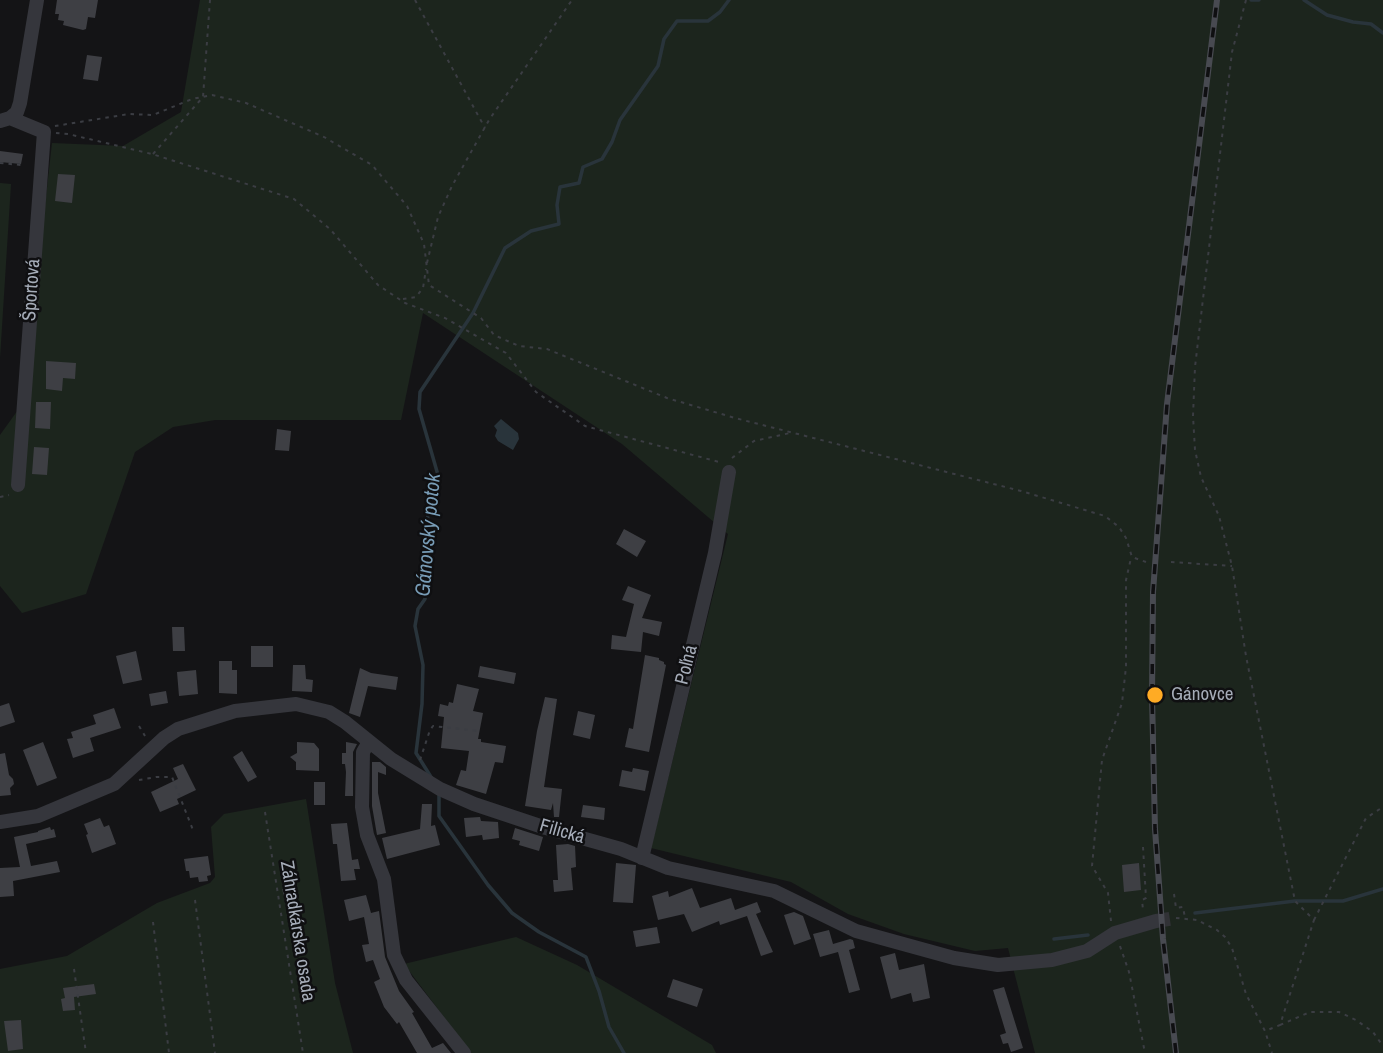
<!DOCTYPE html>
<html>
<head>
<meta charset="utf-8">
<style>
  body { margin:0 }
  canvas { display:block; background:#141416 }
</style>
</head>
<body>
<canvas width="1383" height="1053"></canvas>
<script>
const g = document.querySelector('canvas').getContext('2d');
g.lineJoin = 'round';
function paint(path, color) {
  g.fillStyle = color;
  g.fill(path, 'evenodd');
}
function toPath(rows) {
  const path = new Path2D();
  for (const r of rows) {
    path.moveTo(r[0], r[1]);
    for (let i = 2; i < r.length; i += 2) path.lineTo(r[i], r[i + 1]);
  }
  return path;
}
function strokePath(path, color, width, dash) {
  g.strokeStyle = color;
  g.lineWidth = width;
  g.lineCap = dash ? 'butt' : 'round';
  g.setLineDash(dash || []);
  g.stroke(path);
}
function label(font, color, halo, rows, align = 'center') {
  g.font = font + ' "Archivo Narrow",sans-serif';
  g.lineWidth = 5;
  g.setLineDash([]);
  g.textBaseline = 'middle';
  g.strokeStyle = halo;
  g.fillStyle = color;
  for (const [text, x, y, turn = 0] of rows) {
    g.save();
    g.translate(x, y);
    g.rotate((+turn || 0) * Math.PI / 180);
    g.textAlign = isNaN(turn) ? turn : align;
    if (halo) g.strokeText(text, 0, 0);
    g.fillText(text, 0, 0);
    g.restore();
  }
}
paint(toPath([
  [200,0,1383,0,1383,1053,1035,1053,1008,948,975,951,904,934,848,914,791,882,651,848,728,534,622,444,423,313,401,420,215,420,173,427,135,452,86,594,22,613,0,586,0,435,23,403,52,143,123,146,181,112],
  [0,183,11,184,0,358],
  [306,799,335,983,353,1053,0,1053,0,969,67,956,157,903,210,883,215,877,211,827,224,814],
  [516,937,577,965,712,1045,716,1053,471,1053,404,964]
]), '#1c251d');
paint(toPath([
  [501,419,518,433,519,439,513,450,498,441,495,436,497,430,494,426]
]), '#29343b');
strokePath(toPath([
  [1251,0,1259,0],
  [1304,0,1327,15,1353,22,1371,24,1383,33],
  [431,777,416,753,422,704,423,665,415,626,418,609,425,599,428,508,436,493,438,475,419,409,420,392,473,313,505,248,531,231,559,224,557,205,560,187,579,183,583,167,602,159,612,142,620,120,658,66,664,39,677,21,708,21,720,12,729,0],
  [439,794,439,816,488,885,512,913,539,932,586,957,599,991,609,1027,624,1053],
  [1195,913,1295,901,1343,901,1383,889],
  [1054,939,1088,935]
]), '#29343b', 3.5);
paint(toPath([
  [57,0,98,0,95,18,88,17,86,29,83,30,63,25,64,21,58,20,59,14,55,14],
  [87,55,102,57,98,81,83,79],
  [0,151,23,154,21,164,0,162],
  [58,174,75,175,72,203,55,201],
  [46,361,76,363,75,379,63,378,62,391,46,389],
  [36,402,51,402,50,429,35,428],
  [277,429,291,431,289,451,275,450],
  [34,447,49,448,47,475,32,474],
  [624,529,646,541,637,557,616,544],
  [628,586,651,595,642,618,662,622,659,636,643,632,641,652,611,649,612,635,626,637,634,604,622,600],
  [172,627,184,627,185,651,173,651],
  [251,646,273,646,273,667,251,667],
  [136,651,142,680,123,684,116,656],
  [645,655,659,658,659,660,664,662,664,664,666,665,649,752,625,747,629,728,633,729],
  [219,661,232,661,232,670,237,670,237,694,219,693],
  [293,665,305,665,306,679,313,680,312,692,292,691],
  [480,666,516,673,514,684,478,677],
  [360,668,371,673,398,677,396,690,368,686,360,717,349,713],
  [196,670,198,694,179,696,177,672],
  [457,684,479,689,473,711,483,713,478,739,481,739,481,742,506,746,503,763,495,762,486,794,456,785,461,770,466,771,469,751,441,748,444,717,438,716,440,704,448,706,449,702,453,703],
  [166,691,168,703,151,706,149,694],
  [545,697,557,699,544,787,562,789,559,817,554,817,553,803,551,810,525,806,537,731],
  [9,703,15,722,0,727,0,706],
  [114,708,121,728,90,738,94,751,73,758,67,739,73,738,71,732,96,724,93,715],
  [578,711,595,715,590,739,573,735],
  [43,742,57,778,37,786,23,750],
  [297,742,314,743,319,749,319,771,296,770,296,762,290,757,297,753],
  [346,742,357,744,353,752,353,796,345,796,346,772,345,764,342,764,342,753,346,753],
  [242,751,257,777,248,782,233,757],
  [5,753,9,775,13,779,14,784,10,788,11,795,0,796,0,754],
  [372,762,380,762,386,767,386,775,378,772,378,793,386,833,377,835,372,806],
  [183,764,196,790,177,799,179,804,160,812,151,792,178,779,173,768],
  [633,768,649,771,645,791,619,786,622,770,632,772],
  [314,782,325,782,325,805,314,805],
  [422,804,432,804,431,826,435,825,440,845,387,859,382,838,420,829],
  [583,805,605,808,604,820,581,817],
  [480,817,481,821,498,822,499,838,483,840,482,835,466,837,464,818],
  [100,818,104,827,109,825,116,844,92,853,86,835,88,834,84,824],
  [347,823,352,860,358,859,360,869,354,869,356,880,341,881,337,844,333,844,331,824],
  [50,827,51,830,54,829,56,837,26,844,31,866,57,861,60,872,13,881,14,896,0,897,0,868,20,867,14,837,38,832,38,831],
  [515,828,543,837,539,851,519,845,520,841,512,839],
  [568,844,575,846,576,867,571,868,573,890,554,892,553,880,558,880,556,845],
  [208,856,211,875,207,876,208,881,199,882,198,877,190,878,189,871,186,871,184,859],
  [616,863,636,865,633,903,613,902],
  [1139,863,1141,890,1124,892,1122,865],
  [294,887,301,915,289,916,282,889],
  [692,888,700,908,731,898,735,910,757,902,761,912,756,914,773,952,761,956,747,916,720,925,719,921,692,932,684,914,658,920,652,896,668,891,669,897],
  [366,895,371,913,379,911,385,957,399,991,414,1012,412,1013,432,1048,443,1043,451,1053,417,1053,399,1022,397,1024,384,1007,374,982,380,979,373,960,366,962,362,945,369,944,364,917,349,921,344,900],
  [794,912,803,916,811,939,794,945,784,915],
  [657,927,660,943,636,947,633,931],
  [829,930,833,944,850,939,853,940,855,948,849,950,860,990,849,993,838,952,820,957,813,934],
  [895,953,899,970,924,964,930,998,913,1002,911,993,891,999,880,957],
  [673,979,703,989,697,1007,667,997],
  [94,984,96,994,74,997,75,1010,63,1011,61,999,65,998,63,988],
  [1004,987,1023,1048,1011,1052,1008,1043,1003,1044,1000,1035,1006,1033,993,990],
  [21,1020,23,1049,8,1051,4,1021]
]), '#3e3f44');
strokePath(toPath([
  [1156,921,1176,918]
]), '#313236', 14, [14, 7]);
strokePath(toPath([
  [415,0,485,128],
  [1246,0,1232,52,1195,367,1193,416,1195,450,1201,477,1219,516,1232,566,1246,656,1295,901,1314,920,1280,1025,1265,1031],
  [55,126,129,114,153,115,192,99,212,95,246,103,324,137,372,165,407,206,424,244,429,285,481,318,494,335,519,346,547,349,667,398,735,418,1021,491,1105,516,1119,527,1126,538,1132,557,1146,562],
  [56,133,68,134,152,154,294,199,330,229,378,285,405,303,445,318,506,353,536,392,585,426,719,462],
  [153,154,203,97,210,0],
  [0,163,21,165],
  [427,263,438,217,452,186,489,120,572,0],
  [403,299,416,297,423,288,426,269],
  [732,458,754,441,790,433],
  [0,497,9,495],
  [1171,562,1232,566],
  [139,726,145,736],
  [420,760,430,730,433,726,479,731],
  [139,780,156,777,172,777,193,830],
  [265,812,303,1053],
  [1143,847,1146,898,1142,900,1143,910],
  [1174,894,1176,908,1183,907,1185,918],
  [195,900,215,1053],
  [1176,918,1197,920,1217,930,1225,937,1232,948,1246,994,1265,1031,1272,1053],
  [1314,920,1366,818,1383,807],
  [1111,921,1108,893,1092,866,1102,760,1122,703,1126,667,1126,580,1131,558],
  [153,922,169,1053],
  [1120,946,1129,972,1145,1053],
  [74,969,86,1053],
  [1280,1025,1310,1012,1339,1012,1356,1020,1373,1032,1383,1046]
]), '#3b3d43', 2, [3.5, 5]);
strokePath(toPath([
  [10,118,44,132,18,485],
  [0,121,10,118,17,112,20,103,37,0],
  [369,742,363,752,362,807,367,835,384,879,394,955,406,980,464,1053],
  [0,822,38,816,114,784,164,738,178,729,235,711,296,704,329,712,345,722,391,759,440,789,474,804,546,828,621,849,668,868,774,891,856,931,954,958,998,965,1052,960,1087,951,1115,933,1156,921],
  [642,858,715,553,729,472]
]), '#35363c', 14);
const rail = toPath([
  [1176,1053,1163,939,1155,829,1152,696,1153,592,1167,404,1217,0]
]);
strokePath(rail, '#484a51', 6);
strokePath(rail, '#0f0f11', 3.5, [10]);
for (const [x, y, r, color] of [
  [1155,695,9,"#ffab24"]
]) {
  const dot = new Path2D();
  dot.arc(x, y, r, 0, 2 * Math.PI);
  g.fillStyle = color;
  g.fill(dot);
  strokePath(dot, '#0f0f11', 2.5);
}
label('19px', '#a5acb8', '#0f0f11', [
  ["Športová",32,290,-86],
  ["Poľná",687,665,-76],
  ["Filická",562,832,16],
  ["Záhradkárska osada",297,931,81]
]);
label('19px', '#a5acb8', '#0f0f11', [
  ["Gánovce",1171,695]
], 'left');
label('italic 21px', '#789cb6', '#0f0f11', [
  ["Gánovský potok",429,535,-85]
]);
</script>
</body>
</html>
